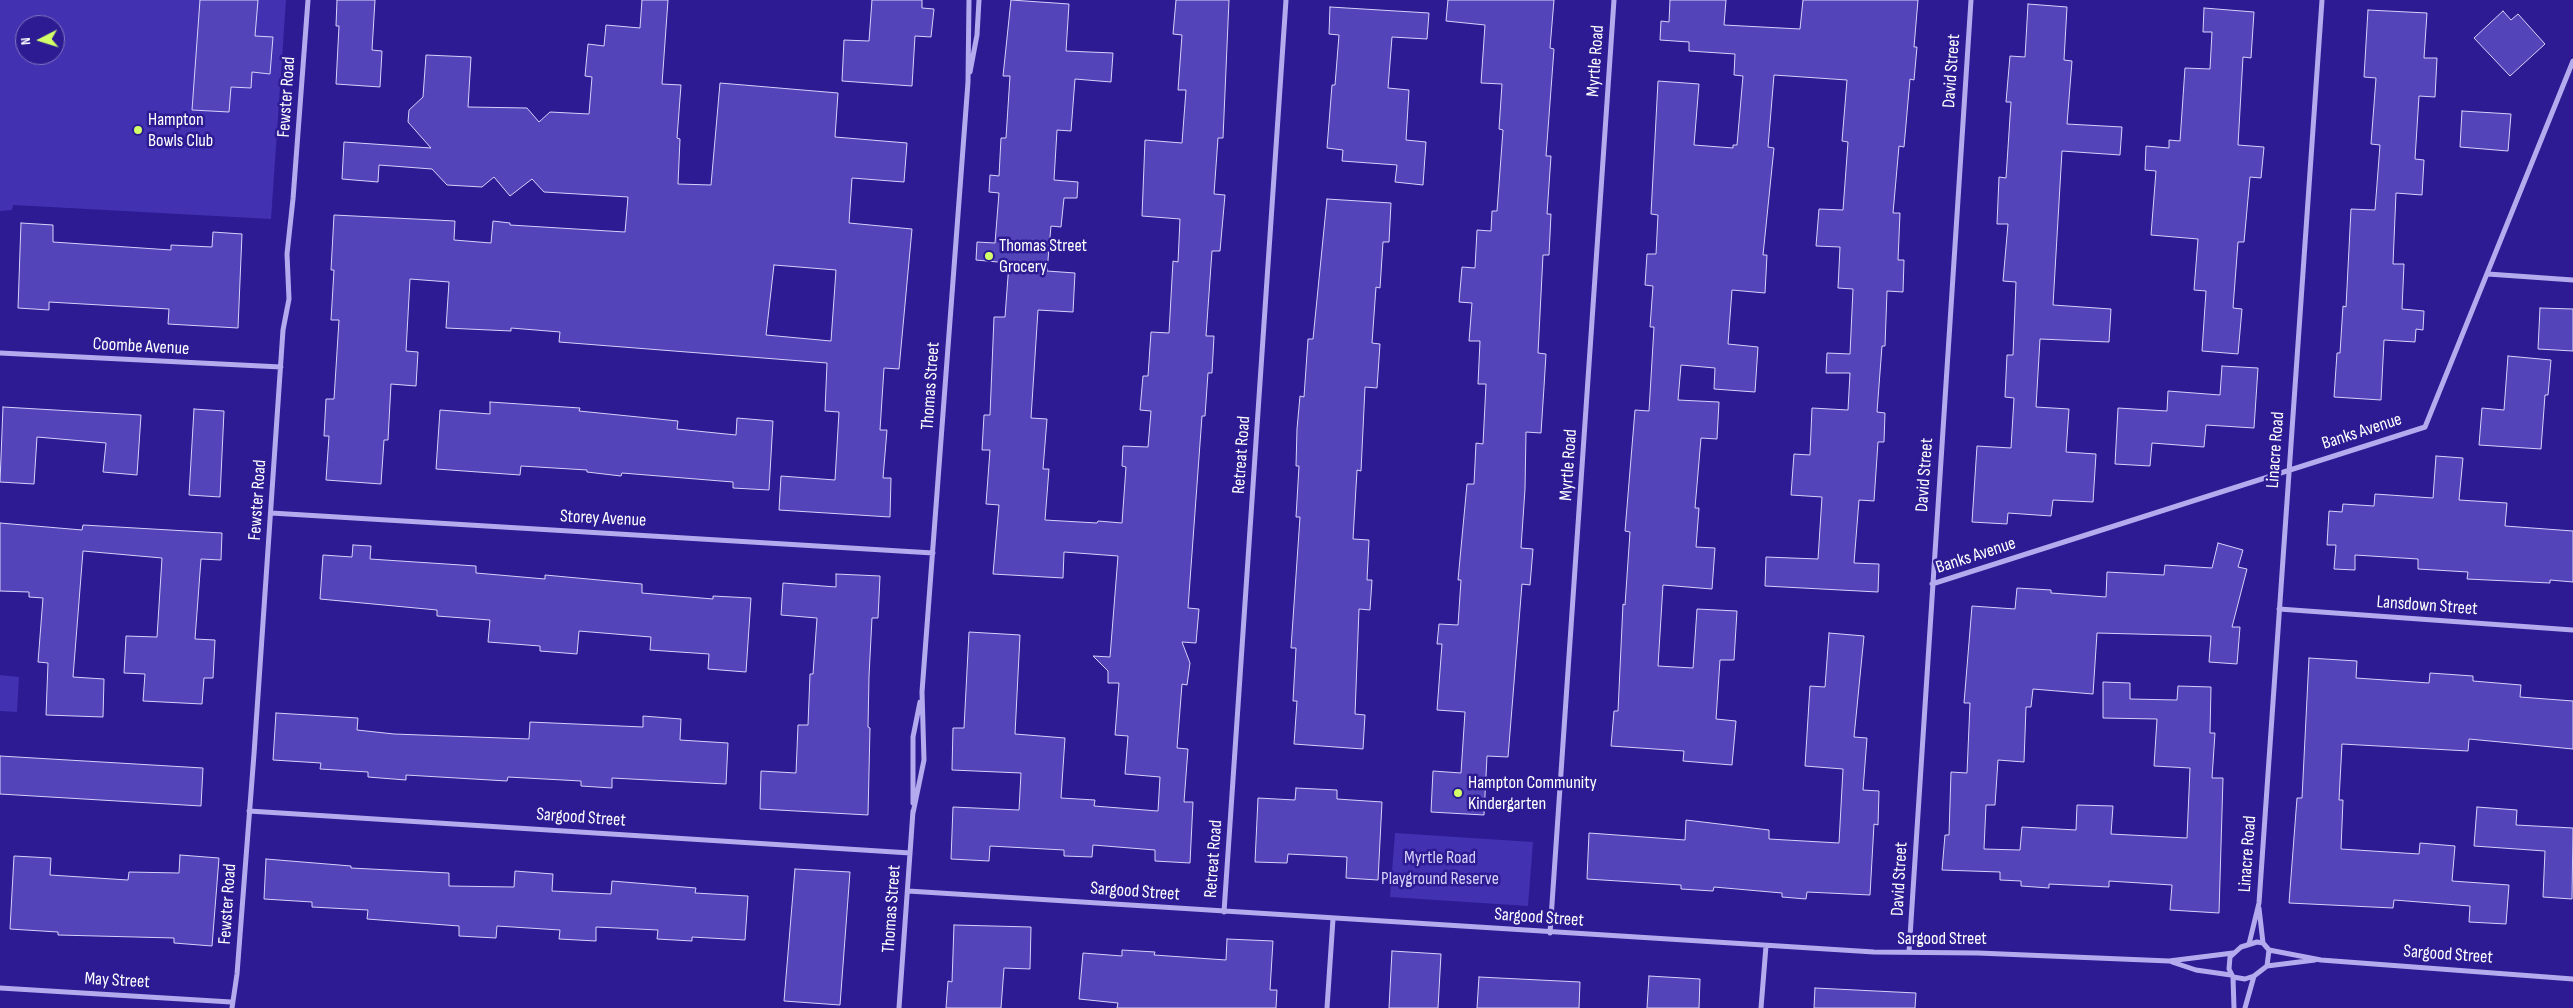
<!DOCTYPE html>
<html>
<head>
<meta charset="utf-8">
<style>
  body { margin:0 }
  #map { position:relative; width:2573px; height:1008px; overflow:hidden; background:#2c1b92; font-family:"Sofia Sans Condensed",sans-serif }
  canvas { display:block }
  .north { position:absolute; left:15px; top:15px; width:50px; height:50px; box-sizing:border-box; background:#2c1b92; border:1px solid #8076be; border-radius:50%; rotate:265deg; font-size:14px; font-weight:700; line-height:20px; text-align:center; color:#fff }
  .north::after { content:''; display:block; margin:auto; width:18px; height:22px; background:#d3ff69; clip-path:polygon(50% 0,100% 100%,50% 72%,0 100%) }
</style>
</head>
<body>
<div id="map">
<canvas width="2573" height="1008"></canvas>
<div class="north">N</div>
</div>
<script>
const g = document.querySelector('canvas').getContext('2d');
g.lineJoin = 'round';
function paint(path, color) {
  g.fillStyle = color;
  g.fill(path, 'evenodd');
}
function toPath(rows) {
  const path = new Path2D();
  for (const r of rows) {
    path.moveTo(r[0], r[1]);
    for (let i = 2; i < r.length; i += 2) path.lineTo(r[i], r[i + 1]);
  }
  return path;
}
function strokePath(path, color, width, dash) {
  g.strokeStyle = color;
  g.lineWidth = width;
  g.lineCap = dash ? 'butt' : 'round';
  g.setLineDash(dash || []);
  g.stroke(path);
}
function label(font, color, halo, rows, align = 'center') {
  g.font = font + ' "Sofia Sans Condensed",sans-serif';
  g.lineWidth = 5;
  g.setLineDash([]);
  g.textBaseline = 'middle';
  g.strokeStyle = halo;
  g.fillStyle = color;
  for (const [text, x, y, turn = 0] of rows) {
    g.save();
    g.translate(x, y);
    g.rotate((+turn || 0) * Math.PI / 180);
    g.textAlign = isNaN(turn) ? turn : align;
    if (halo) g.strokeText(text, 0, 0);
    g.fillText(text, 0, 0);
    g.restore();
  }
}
paint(toPath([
  [0,0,286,0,271,219,13,205,12,210,0,211],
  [25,25,55,25,55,55,25,55],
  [0,675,19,677,17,712,0,711],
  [1395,833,1533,842,1528,906,1390,897]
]), '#4232b2');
const building = toPath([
  [200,0,258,0,255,36,273,37,270,74,252,72,251,88,231,87,229,112,192,110,200,0],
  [337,0,375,0,372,50,382,51,380,87,336,84,339,26,336,26,337,0],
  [642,0,668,0,662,84,681,85,677,138,680,139,678,184,711,185,720,83,838,93,835,137,907,143,904,182,852,178,849,223,912,229,899,369,884,368,880,430,887,430,883,478,891,478,890,517,779,510,781,476,835,480,839,412,825,411,827,363,559,342,560,332,511,328,511,331,446,328,449,282,410,279,406,351,418,352,416,386,391,384,388,440,384,440,381,484,326,480,329,436,324,436,326,399,334,399,339,320,331,320,334,270,331,270,334,215,455,221,454,240,491,243,493,221,510,223,510,225,625,232,628,197,544,192,532,179,510,196,494,177,482,187,447,185,432,169,379,165,378,182,342,179,344,142,431,148,408,122,409,110,423,97,426,55,471,57,468,107,527,108,539,122,550,112,589,114,592,77,585,76,588,44,604,46,606,25,640,28,642,0],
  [774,265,836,270,831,341,766,335,774,265],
  [872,0,922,0,922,8,934,9,931,37,915,36,912,86,842,81,844,40,869,41,872,0],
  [1011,0,1069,4,1066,51,1113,53,1111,82,1075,79,1071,131,1057,130,1054,180,1078,182,1077,198,1064,198,1061,227,1051,226,1047,271,1075,273,1073,312,1038,310,1031,418,1047,419,1043,469,1049,469,1045,520,1097,523,1098,521,1122,523,1126,467,1122,466,1123,446,1148,447,1151,411,1140,410,1143,376,1148,376,1151,332,1169,333,1173,261,1178,262,1180,219,1142,216,1145,140,1182,143,1186,90,1178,90,1182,35,1173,34,1176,0,1229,0,1223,138,1218,138,1214,194,1225,195,1220,251,1212,251,1206,336,1214,336,1212,373,1208,373,1205,416,1202,416,1188,608,1199,609,1196,643,1182,642,1190,663,1187,685,1182,684,1177,748,1188,749,1184,802,1193,802,1190,863,1155,861,1155,850,1093,845,1092,857,1064,856,1064,850,990,846,989,861,951,859,953,807,1019,810,1021,773,952,770,953,728,964,728,969,632,1020,635,1015,734,1065,738,1061,798,1095,800,1094,806,1158,811,1160,777,1125,774,1128,736,1115,735,1119,683,1108,683,1108,671,1093,656,1110,657,1118,556,1064,552,1063,578,993,574,999,505,986,504,990,450,982,450,984,415,990,415,994,317,1005,317,1009,263,976,260,977,242,995,243,999,193,989,192,990,175,999,176,1001,138,1006,138,1010,76,1003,76,1011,0],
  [1448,0,1554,0,1550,48,1554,49,1546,156,1551,156,1547,214,1551,214,1549,255,1543,255,1538,353,1546,354,1544,387,1541,433,1526,432,1525,489,1521,548,1533,549,1530,585,1522,584,1508,757,1487,756,1484,815,1431,812,1433,771,1461,773,1465,712,1437,710,1442,644,1437,644,1439,624,1458,625,1461,580,1458,580,1467,484,1474,484,1476,443,1483,444,1486,384,1478,384,1480,341,1469,341,1472,303,1459,302,1462,267,1475,268,1477,230,1491,231,1492,211,1497,211,1503,130,1499,129,1502,84,1481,83,1485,25,1446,21,1448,0],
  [1670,0,1726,0,1724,25,1800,29,1803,0,1918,0,1914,47,1917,47,1914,80,1910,79,1904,147,1899,146,1893,213,1900,213,1898,260,1904,260,1903,292,1887,291,1885,346,1882,346,1877,412,1885,413,1884,442,1878,442,1874,501,1859,500,1854,563,1879,564,1878,592,1765,586,1766,557,1818,559,1822,497,1791,495,1794,454,1810,455,1812,408,1848,410,1850,373,1826,373,1827,353,1850,354,1853,289,1838,288,1840,247,1816,246,1819,209,1843,210,1848,142,1842,141,1847,80,1774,75,1768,147,1774,148,1763,255,1767,255,1765,293,1732,290,1728,344,1758,347,1755,392,1714,389,1715,368,1681,365,1678,400,1719,402,1717,439,1701,438,1695,508,1699,508,1696,547,1715,548,1712,589,1663,585,1658,666,1693,668,1697,609,1737,611,1734,660,1720,660,1716,719,1736,721,1732,765,1683,761,1684,751,1611,746,1614,711,1618,711,1623,604,1625,605,1630,532,1625,531,1635,410,1649,411,1654,327,1650,327,1653,286,1645,285,1647,254,1656,254,1658,215,1651,214,1658,81,1699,84,1694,145,1733,148,1733,145,1737,145,1743,76,1734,75,1735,54,1689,51,1689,42,1660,40,1661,21,1669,22,1670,0],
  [2028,4,2067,7,2064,60,2072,61,2067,124,2122,127,2120,155,2062,151,2053,305,2111,309,2109,342,2040,339,2036,407,2069,409,2066,452,2096,454,2093,502,2053,500,2051,516,2008,513,2007,524,1972,522,1977,446,2011,448,2014,398,2005,397,2007,355,2013,355,2016,282,2003,281,2008,224,1997,224,1999,177,2006,178,2011,102,2006,102,2010,56,2025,57,2028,4],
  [1330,7,1429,13,1427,39,1392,37,1388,88,1409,90,1406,140,1426,142,1423,185,1395,182,1397,165,1342,161,1343,150,1327,148,1332,85,1335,85,1339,35,1329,34,1330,7],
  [2204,8,2254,12,2251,58,2243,57,2238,145,2264,147,2261,178,2250,177,2244,242,2238,242,2233,308,2242,309,2238,354,2202,351,2206,291,2194,290,2198,239,2151,235,2156,171,2145,170,2146,146,2169,148,2169,140,2180,141,2185,68,2210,69,2212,32,2203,32,2204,8],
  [2368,10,2427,13,2424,58,2437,58,2435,97,2419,96,2415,159,2424,160,2422,195,2396,193,2393,264,2404,264,2402,309,2424,311,2423,330,2416,329,2415,342,2384,340,2381,400,2334,397,2337,353,2340,353,2343,306,2346,307,2351,209,2375,210,2380,145,2371,144,2376,78,2364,77,2368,10],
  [2503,11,2511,20,2518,14,2545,44,2510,76,2474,38,2503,11],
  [2462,111,2511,114,2508,151,2460,147,2462,111],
  [1327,199,1391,203,1389,242,1383,242,1380,288,1376,287,1372,343,1380,344,1377,388,1365,387,1361,471,1357,470,1353,539,1369,540,1367,580,1372,580,1370,610,1359,609,1355,714,1365,715,1363,749,1294,744,1297,701,1293,701,1296,648,1291,648,1300,517,1296,517,1299,466,1296,466,1297,429,1300,396,1304,397,1308,339,1313,339,1327,199],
  [21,223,53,225,53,242,171,250,171,245,212,247,213,232,242,234,238,328,168,324,169,309,49,302,49,310,18,308,21,223],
  [2540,308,2573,309,2573,351,2538,349,2540,308],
  [2508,356,2551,360,2548,395,2545,395,2541,449,2479,445,2482,408,2504,410,2508,356],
  [2222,366,2258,368,2254,428,2206,425,2204,447,2152,443,2150,466,2115,464,2118,408,2167,411,2168,391,2220,395,2222,366],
  [490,402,580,408,579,411,678,421,677,429,736,435,737,418,773,421,769,490,733,488,733,482,622,473,621,476,587,472,587,470,521,466,520,475,436,469,440,410,490,414,490,402],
  [3,407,141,415,137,475,103,472,106,443,37,437,34,484,0,482,3,407],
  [194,409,224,411,220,497,189,495,194,409],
  [2436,456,2463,458,2459,500,2507,503,2505,526,2573,531,2573,582,2550,580,2550,583,2467,579,2468,572,2418,569,2418,559,2355,555,2355,570,2334,569,2336,545,2327,545,2329,511,2342,512,2343,504,2374,506,2375,494,2433,498,2436,456],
  [0,523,82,530,83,525,222,533,221,560,201,559,195,639,215,640,213,678,204,678,202,704,143,701,145,674,124,673,126,636,157,637,162,558,83,551,73,677,104,679,103,717,46,715,48,663,38,662,43,598,29,597,29,592,0,591,0,523],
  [2218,543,2243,550,2238,567,2247,569,2232,627,2240,627,2237,664,2209,662,2211,636,2097,633,2093,694,2033,689,2031,707,2026,707,2024,762,1998,760,1995,805,1986,805,1984,849,2020,850,2022,827,2076,830,2077,805,2113,806,2111,834,2187,838,2190,768,2154,766,2157,719,2103,718,2103,682,2130,683,2130,699,2177,700,2178,686,2211,687,2210,733,2215,733,2212,778,2223,778,2219,913,2170,910,2172,885,2109,881,2109,887,2049,884,2049,888,2021,886,2021,881,2000,880,2000,872,1942,870,1945,835,1949,835,1951,772,1967,773,1970,703,1964,703,1972,606,2015,609,2017,588,2051,590,2051,593,2106,597,2107,572,2164,575,2165,565,2212,568,2218,543],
  [353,545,371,546,370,559,476,566,476,573,545,579,545,575,642,584,642,593,713,599,713,596,751,598,746,672,708,669,709,654,650,650,651,637,579,631,577,654,540,651,540,646,488,642,490,620,437,616,437,610,320,599,323,555,352,557,353,545],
  [836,574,880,576,878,618,872,618,869,676,868,727,870,728,868,815,760,809,761,771,796,773,798,725,808,725,810,674,813,674,817,618,781,615,783,583,836,587,836,574],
  [1829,633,1864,636,1854,737,1867,738,1863,790,1879,791,1878,825,1874,824,1870,895,1807,892,1806,899,1782,897,1782,893,1714,887,1713,891,1681,889,1681,885,1587,879,1589,833,1685,840,1686,820,1769,830,1769,839,1839,843,1843,769,1805,766,1810,686,1825,687,1829,633],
  [2309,658,2357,661,2356,678,2429,683,2430,673,2473,676,2473,681,2521,685,2520,697,2573,701,2573,749,2469,739,2468,751,2342,744,2339,800,2343,800,2341,849,2419,854,2420,843,2455,846,2452,881,2509,885,2506,924,2469,922,2470,906,2394,900,2393,908,2289,903,2297,798,2302,798,2309,658],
  [276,713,358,718,357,730,394,734,529,739,530,722,643,727,643,716,681,719,680,740,728,743,726,784,612,778,612,788,581,786,581,781,508,777,507,781,406,775,406,780,368,777,368,772,320,769,321,763,273,760,276,713],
  [0,756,203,768,201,806,0,794,0,756],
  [1296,788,1337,790,1337,799,1382,802,1378,880,1346,878,1347,857,1288,854,1287,863,1255,862,1258,798,1295,800,1296,788],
  [2477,807,2517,810,2516,825,2573,828,2572,899,2543,897,2545,851,2474,846,2477,807],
  [180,855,219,858,212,946,174,943,174,938,58,935,58,932,10,929,14,856,51,858,50,875,128,880,129,872,179,873,180,855],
  [266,859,351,866,351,868,449,873,449,886,514,887,515,871,553,874,552,891,611,894,612,881,696,888,695,893,748,896,745,940,692,937,692,941,657,939,658,930,596,927,596,941,559,939,560,930,497,926,496,938,459,936,459,926,367,919,368,910,312,907,312,902,264,899,266,859],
  [795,869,850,872,840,1005,784,1001,795,869],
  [954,925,1031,927,1030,969,1004,968,1001,1008,946,1008,948,981,952,982,954,925],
  [1227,939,1273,941,1270,990,1277,990,1276,1008,1117,1008,1118,1003,1079,999,1083,953,1122,956,1122,950,1155,952,1154,955,1226,960,1227,939],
  [1392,951,1441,954,1438,1008,1389,1008,1392,951],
  [1649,976,1700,979,1699,1008,1647,1008,1649,976],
  [1479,977,1580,982,1579,1008,1477,1008,1479,977],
  [1815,988,1916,993,1915,1008,1814,1008,1815,988]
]);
paint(building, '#5344b9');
strokePath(building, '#d7d2fb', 1);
strokePath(toPath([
  [970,72,977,35,979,0],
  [2488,274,2573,280],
  [0,353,281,367],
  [271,513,933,553],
  [1932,584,2425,427,2573,61],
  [2279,609,2573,630],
  [913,803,913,737,920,702],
  [249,811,910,853],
  [913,813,924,760,922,692,968,82,969,0],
  [908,891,1874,952,1978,953,2169,961,2233,953],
  [2259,908,2263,943],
  [1224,912,1286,0],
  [1550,933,1614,0],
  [2257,942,2263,943,2269,950,2267,966,2254,976,2245,979,2233,977,2229,969,2230,957,2241,947,2257,942],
  [2249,944,2259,903,2322,0],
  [2269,950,2321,960,2573,979],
  [1909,952,1971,0],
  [2172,962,2196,970,2231,975],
  [2267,966,2315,960],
  [2233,977,2234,1008],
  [0,988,231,1002],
  [232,1008,237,974,254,754,283,330,289,299,287,254,293,199,308,0],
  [899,1008,913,811],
  [1327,1008,1333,919],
  [1761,1008,1766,946],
  [2245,1008,2254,976]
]), '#b4abef', 5);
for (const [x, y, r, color] of [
  [138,130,5,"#d3ff69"],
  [989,256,5,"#d3ff69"],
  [1458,793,5,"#d3ff69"]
]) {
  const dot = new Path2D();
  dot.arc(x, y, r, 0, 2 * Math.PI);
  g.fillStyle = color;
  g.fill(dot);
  strokePath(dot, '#2c1b92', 2);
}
label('18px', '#fff', '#2c1b92', [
  ["Myrtle Road",1596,61,-86],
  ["David Street",1952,71,-86],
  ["Fewster Road",287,97,-86],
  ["Coombe Avenue",141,347,3],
  ["Thomas Street",931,386,-86],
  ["Banks Avenue",2362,432,-18],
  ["Linacre Road",2276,450,-86],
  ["Retreat Road",1242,455,-86],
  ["Myrtle Road",1569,465,-86],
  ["David Street",1925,475,-86],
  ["Fewster Road",258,500,-86],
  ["Storey Avenue",603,519,3],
  ["Banks Avenue",1976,556,-18],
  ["Lansdown Street",2427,606,4],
  ["Sargood Street",581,818,4],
  ["Linacre Road",2248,854,-86],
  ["Retreat Road",1214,859,-86],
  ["David Street",1900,879,-87],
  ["Sargood Street",1135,892,4],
  ["Fewster Road",228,904,-86],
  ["Thomas Street",892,909,-86],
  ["Sargood Street",1539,918,4],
  ["Sargood Street",1942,939],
  ["Sargood Street",2448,955,4],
  ["May Street",117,981,3]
]);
label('18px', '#fff', '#2c1b92', [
  ["Hampton",148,120],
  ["Bowls Club",148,141],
  ["Thomas Street",999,246],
  ["Grocery",999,267],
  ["Hampton Community",1468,783],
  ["Kindergarten",1468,804]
], 'left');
label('18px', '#d7d2fb', '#2c1b92', [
  ["Myrtle Road",1440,858],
  ["Playground Reserve",1440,879]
]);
</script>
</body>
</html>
